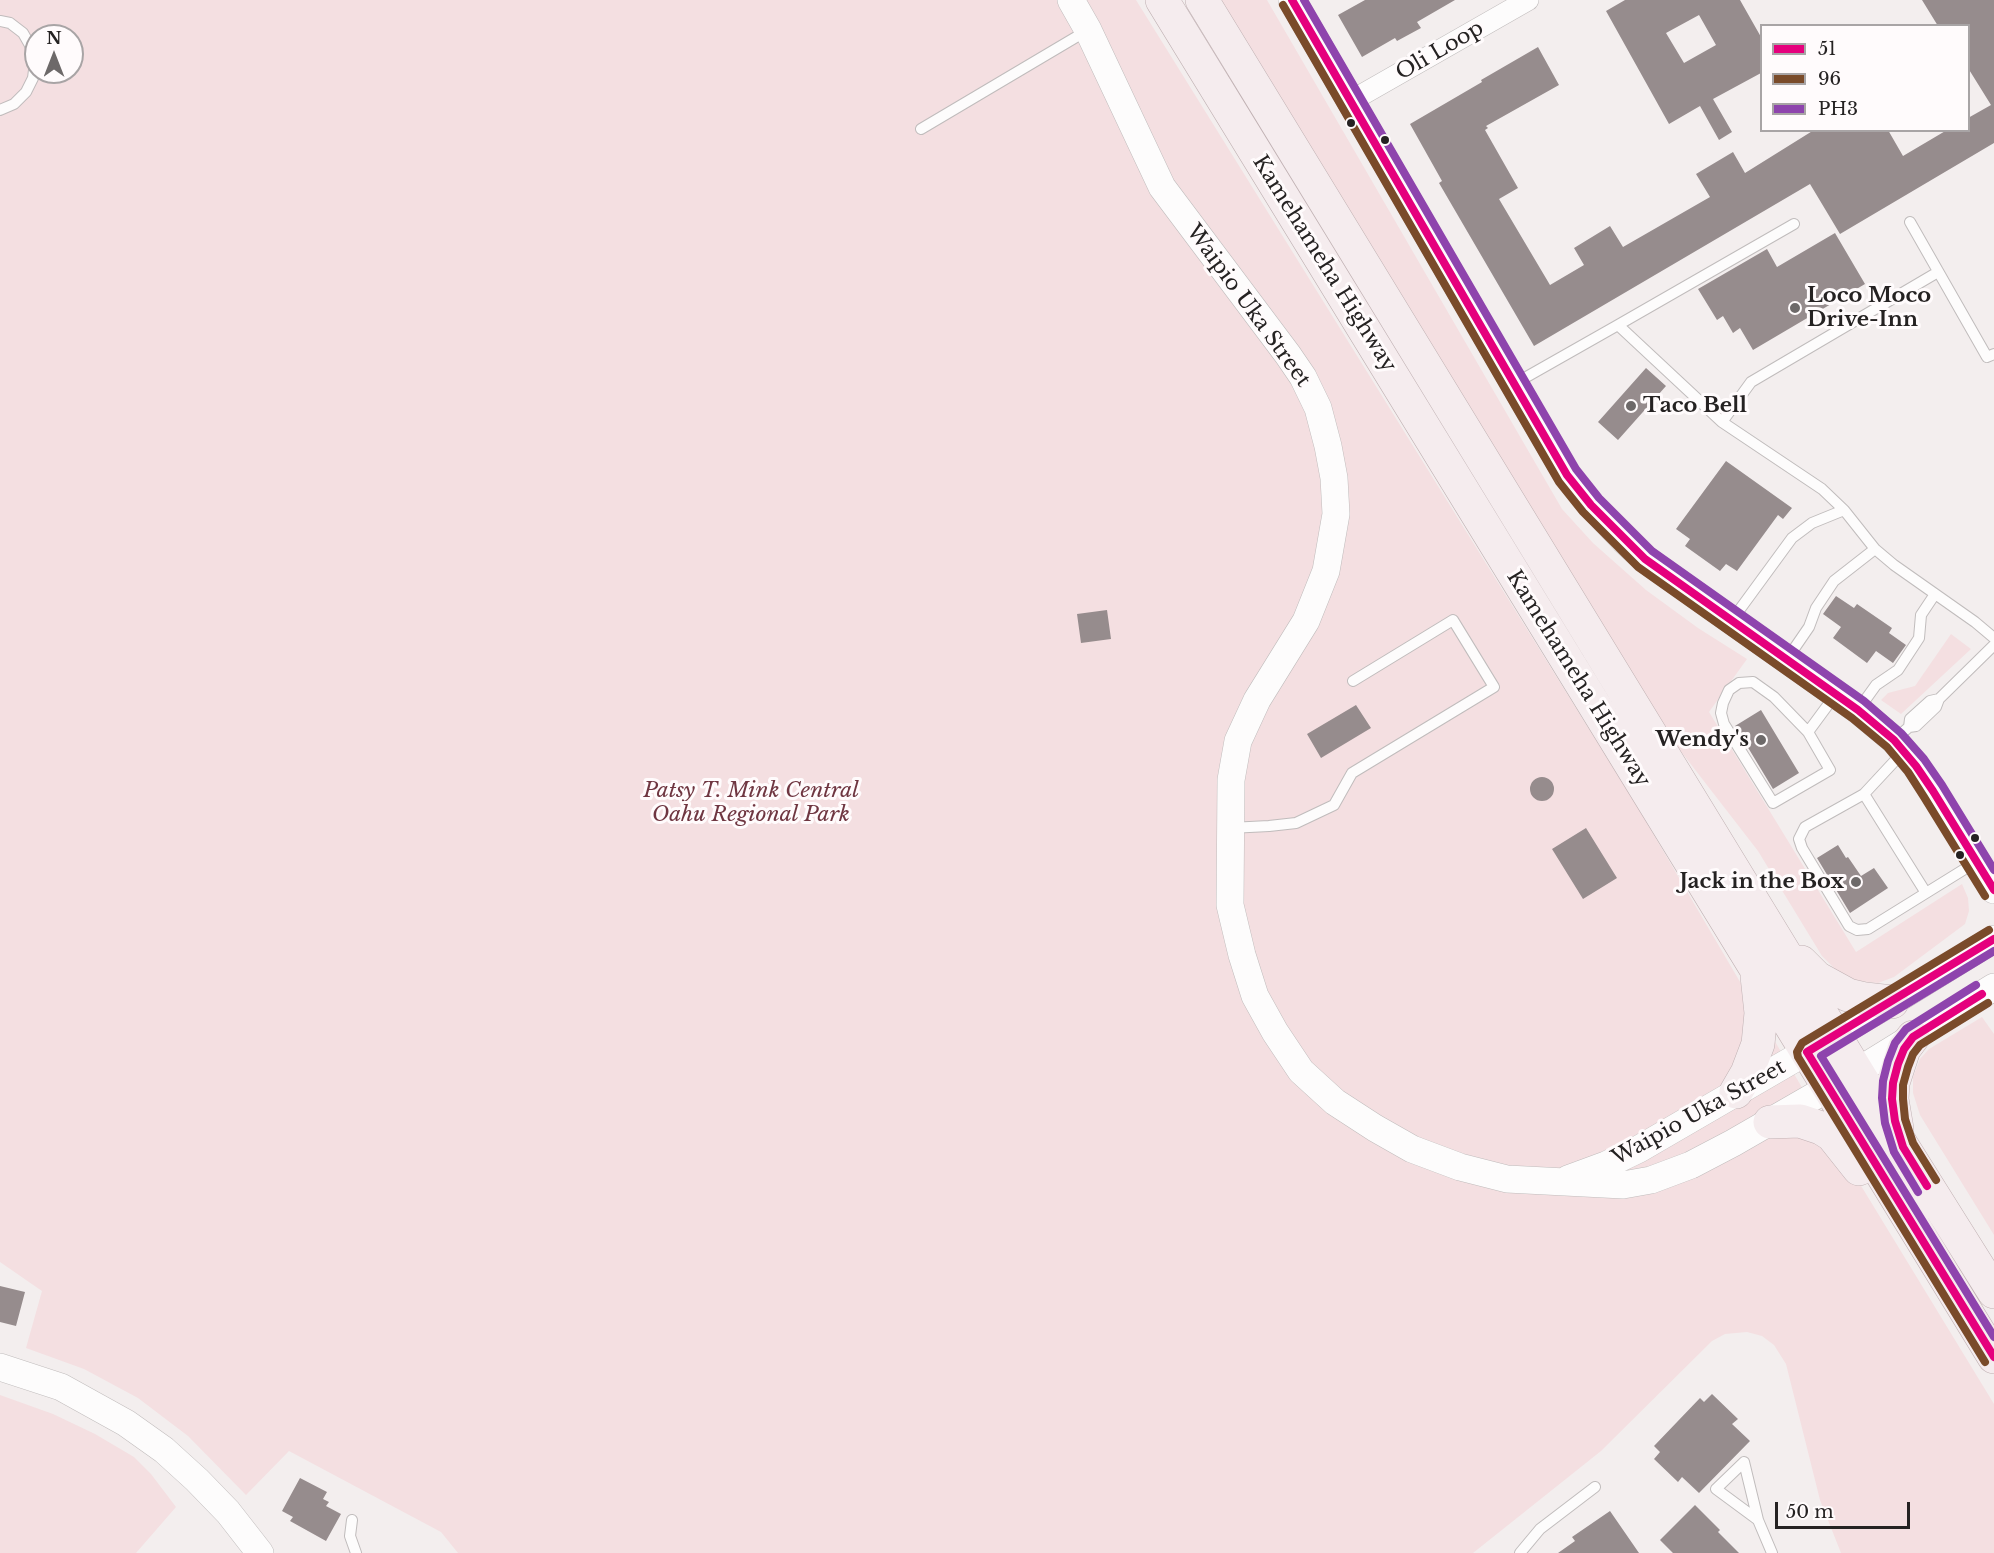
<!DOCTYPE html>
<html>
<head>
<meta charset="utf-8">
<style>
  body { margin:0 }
  #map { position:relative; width:1994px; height:1553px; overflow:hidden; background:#f3eeee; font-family:"Libre Baskerville",serif }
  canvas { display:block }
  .legend { position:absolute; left:1760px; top:24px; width:210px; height:108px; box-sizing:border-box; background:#fffbfc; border:2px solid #a8a4a5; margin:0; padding:8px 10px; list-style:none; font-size:18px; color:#252222 }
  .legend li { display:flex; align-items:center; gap:12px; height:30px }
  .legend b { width:30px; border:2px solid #a8a4a5 }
  .north { position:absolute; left:24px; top:24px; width:60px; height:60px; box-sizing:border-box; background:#fffbfc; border:2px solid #a8a4a5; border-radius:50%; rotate:0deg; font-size:16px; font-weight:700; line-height:24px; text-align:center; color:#252222 }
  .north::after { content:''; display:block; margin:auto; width:21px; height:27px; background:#6d6969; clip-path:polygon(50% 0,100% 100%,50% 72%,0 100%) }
  .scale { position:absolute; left:1775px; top:1502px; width:135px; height:27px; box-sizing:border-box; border:3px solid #252222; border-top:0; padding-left:8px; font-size:18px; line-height:21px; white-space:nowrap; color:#252222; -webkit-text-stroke:4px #fffbfc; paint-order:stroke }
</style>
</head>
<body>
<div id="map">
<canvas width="1994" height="1553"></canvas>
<ul class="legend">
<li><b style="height:8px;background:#e5007d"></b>51</li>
<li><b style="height:8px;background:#7a4b2a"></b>96</li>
<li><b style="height:8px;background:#8e44ad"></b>PH3</li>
</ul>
<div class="north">N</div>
<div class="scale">50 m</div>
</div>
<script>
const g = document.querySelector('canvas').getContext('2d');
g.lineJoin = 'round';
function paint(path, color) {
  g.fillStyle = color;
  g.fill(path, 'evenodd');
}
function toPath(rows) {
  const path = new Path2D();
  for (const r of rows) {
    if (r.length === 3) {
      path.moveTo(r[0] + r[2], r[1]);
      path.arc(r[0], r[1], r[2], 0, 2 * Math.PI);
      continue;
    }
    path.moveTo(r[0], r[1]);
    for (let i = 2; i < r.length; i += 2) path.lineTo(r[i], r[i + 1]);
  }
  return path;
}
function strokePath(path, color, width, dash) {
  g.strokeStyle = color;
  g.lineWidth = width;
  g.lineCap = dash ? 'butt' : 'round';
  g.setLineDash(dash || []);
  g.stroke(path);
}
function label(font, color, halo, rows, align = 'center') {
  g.font = font + ' "Libre Baskerville",serif';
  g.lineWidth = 6;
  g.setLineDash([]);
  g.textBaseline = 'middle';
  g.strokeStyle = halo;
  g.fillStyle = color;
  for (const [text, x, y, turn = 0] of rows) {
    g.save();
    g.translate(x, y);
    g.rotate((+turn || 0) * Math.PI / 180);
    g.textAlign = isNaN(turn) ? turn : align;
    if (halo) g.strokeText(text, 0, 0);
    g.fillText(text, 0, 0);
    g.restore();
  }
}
paint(toPath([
  [0,0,1136,0,1638,808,1824,1125,1994,1404,1994,1553,1841,1553,1820,1500,1786,1364,1774,1345,1762,1336,1747,1332,1725,1334,1712,1341,1601,1451,1473,1553,458,1553,441,1532,289,1451,246,1495,188,1436,138,1398,84,1369,26,1348,42,1291,0,1262],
  [36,36,72,36,72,72,36,72],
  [1219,0,1267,0,1562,509,1593,543,1646,590,1698,628,1747,659,1709,712,1856,952,1962,884,1968,898,1969,911,1965,924,1894,977,1878,983,1858,981,1842,976,1822,956,1758,851,1669,736],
  [1951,634,1971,649,1901,714,1881,700,1888,693,1915,686],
  [1982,1017,1994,1034,1994,1235,1920,1115,1913,1093,1913,1077,1920,1059,1929,1049],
  [0,1395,53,1414,95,1434,134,1457,151,1474,176,1507,136,1553,0,1553]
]), '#f4dfe1');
paint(toPath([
  [1365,0,1455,0,1417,22,1421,28,1397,41,1395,38,1362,57,1338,15],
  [1625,0,1740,0,1761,37,1761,73,1713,99,1732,132,1719,140,1700,106,1669,124,1606,11],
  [1699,15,1716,45,1684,63,1666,33],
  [1922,0,1994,0,1994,143,1840,234,1810,184,1534,346,1439,183,1442,181,1410,124,1482,82,1481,80,1538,47,1559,85,1486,126,1488,128,1485,130,1518,188,1499,199,1550,285,1584,265,1574,248,1610,226,1623,247,1710,197,1696,174,1733,152,1745,173,1814,130,1888,130,1903,156,1947,130,1968,130,1968,118,1991,105,1968,68,1968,26,1938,26],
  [1835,233,1865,284,1753,350,1740,328,1733,333,1723,316,1717,320,1698,289,1767,249,1777,267],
  [1646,368,1666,386,1618,440,1598,422],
  [1726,461,1792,508,1783,519,1778,515,1737,571,1726,564,1720,571,1685,546,1690,539,1676,529],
  [1836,596,1854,608,1857,604,1892,628,1889,633,1906,645,1893,663,1876,651,1867,663,1833,638,1841,627,1823,614],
  [1107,610,1111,639,1081,643,1077,614],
  [1356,705,1371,728,1321,758,1307,734],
  [1761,710,1799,773,1773,789,1735,726],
  [1542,789,12],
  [1586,828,1617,878,1583,899,1552,849],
  [1838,845,1846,858,1848,857,1861,876,1874,868,1888,888,1850,913,1817,858],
  [0,1286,25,1292,16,1326,0,1322],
  [1712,1394,1738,1419,1732,1424,1750,1441,1699,1493,1682,1477,1678,1482,1654,1459,1660,1452,1654,1446,1700,1398,1704,1402],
  [300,1478,327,1492,323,1499,329,1502,326,1506,341,1514,326,1541,290,1521,293,1517,282,1511],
  [1695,1505,1720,1530,1718,1532,1739,1553,1673,1553,1660,1540],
  [1610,1511,1639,1553,1558,1553,1575,1541,1572,1537]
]), '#968c8d');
const service = toPath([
  [0,21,10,23,23,33,31,47,35,62,33,78,26,92,14,104,0,110],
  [921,129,1088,30],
  [1910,222,1987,357,1994,354],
  [1618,325,1794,224],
  [1514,384,1618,325,1722,422,1822,489,1844,510,1812,523,1792,538,1732,620],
  [1722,422,1751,382,1938,272],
  [1844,510,1875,549,1894,565,1975,622,1994,638],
  [1787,659,1809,627,1816,608,1834,581,1875,549],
  [1858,710,1876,685,1898,670,1919,638,1921,615,1935,594],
  [1909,727,1910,719,1930,701,1939,699],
  [1808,732,1774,697,1753,682,1739,683,1729,690,1723,703,1721,713,1724,724,1773,803,1830,770,1808,732,1836,694],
  [1894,740,1909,727,1916,726,1936,707,1939,699,1994,645],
  [1904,751,1864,794,1926,893,1976,862],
  [1864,794,1805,827,1799,839,1802,848,1849,926,1857,930,1868,929,1926,893],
  [1230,828,1269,826,1296,823,1334,805,1352,773,1494,687,1453,620,1353,681],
  [352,1520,350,1536,356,1553],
  [1758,1520,1716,1489,1744,1462,1758,1520,1772,1553],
  [1520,1553,1540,1529,1595,1487]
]);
const minor = toPath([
  [1351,101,1528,0]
]);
const tertiary = toPath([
  [1071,0,1088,30,1162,187,1288,355,1303,377,1318,408,1328,446,1334,478,1336,514,1326,571,1306,621,1257,700,1238,741,1231,780,1230,905,1242,955,1255,996,1275,1032,1301,1071,1335,1102,1375,1128,1412,1149,1460,1167,1507,1179,1623,1185,1651,1180,1691,1165,1733,1143,1858,1071,1994,987],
  [1292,0,1567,475,1591,505,1624,540,1645,559,1858,710,1894,740,1916,766,1933,791,1994,890],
  [1568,1179,1606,1165,1639,1149,1892,1002,1994,939],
  [0,1367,61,1387,126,1423,164,1450,197,1480,228,1512,260,1553]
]);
const primary = toPath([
  [1162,0,1994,1357],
  [1202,0,1903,1147,1994,1292],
  [1801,962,1817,978,1848,995,1865,999,1892,1002],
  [1736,1092,1747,1073,1758,1044,1761,1013,1757,976],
  [1770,1122,1800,1121,1821,1128,1832,1135,1859,1169],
  [1897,1129,1892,1099,1893,1083,1904,1049,1913,1037]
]);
strokePath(service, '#c0bcbc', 12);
strokePath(minor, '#c0bcbc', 22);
strokePath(tertiary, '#c0bcbc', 28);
strokePath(primary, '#c0b1b3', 34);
strokePath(service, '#fdfcfc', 10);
strokePath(minor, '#fdfcfc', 21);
strokePath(tertiary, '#fdfcfc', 27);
strokePath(primary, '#f5ecee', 33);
strokePath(toPath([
  [1292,0,1567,475,1591,505,1645,559,1858,710,1894,740,1916,766,1933,791,1994,890],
  [1994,939,1807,1052,1994,1357],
  [1927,1186,1903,1147,1895,1121,1892,1099,1893,1083,1898,1064,1904,1049,1913,1037,1982,994]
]), '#e5007d', 8);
strokePath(toPath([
  [1283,5,1559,482,1583,512,1638,567,1852,718,1887,747,1908,772,1924,797,1985,896],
  [1936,1180,1913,1143,1905,1119,1903,1099,1903,1085,1908,1067,1913,1054,1920,1045,1988,1003],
  [1985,1362,1798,1057,1797,1052,1802,1043,1989,930]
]), '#7a4b2a', 8);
strokePath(toPath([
  [1304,0,1576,469,1599,498,1652,551,1864,701,1901,733,1924,759,1942,785,1994,870],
  [1994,951,1821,1056,1994,1337],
  [1918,1192,1894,1152,1885,1123,1882,1098,1883,1081,1888,1061,1895,1043,1906,1029,1976,985]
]), '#8e44ad', 8);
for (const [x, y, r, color] of [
  [1351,123,5,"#252222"],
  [1385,140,5,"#252222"],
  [1795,308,6,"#6d6969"],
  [1631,406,6,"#6d6969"],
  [1761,740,6,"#6d6969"],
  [1975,838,5,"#252222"],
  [1960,855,5,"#252222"],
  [1856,882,6,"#6d6969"]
]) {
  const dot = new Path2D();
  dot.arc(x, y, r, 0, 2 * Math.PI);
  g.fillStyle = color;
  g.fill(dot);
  strokePath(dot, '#fffbfc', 2);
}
label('21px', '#252222', '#fffbfc', [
  ["Oli Loop",1440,51,-30],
  ["Kamehameha Highway",1324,264,58],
  ["Waipio Uka Street",1248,306,54],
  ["Kamehameha Highway",1578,679,58],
  ["Waipio Uka Street",1699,1113,-29]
]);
label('bold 21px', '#252222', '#fffbfc', [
  ["Loco Moco",1807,296],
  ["Drive-Inn",1807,320],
  ["Taco Bell",1643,406],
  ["Wendy's",1749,740,"right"],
  ["Jack in the Box",1844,882,"right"]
], 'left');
label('italic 21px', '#6f3641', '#fffbfc', [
  ["Patsy T. Mink Central",751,791],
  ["Oahu Regional Park",751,815]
]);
</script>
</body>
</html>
